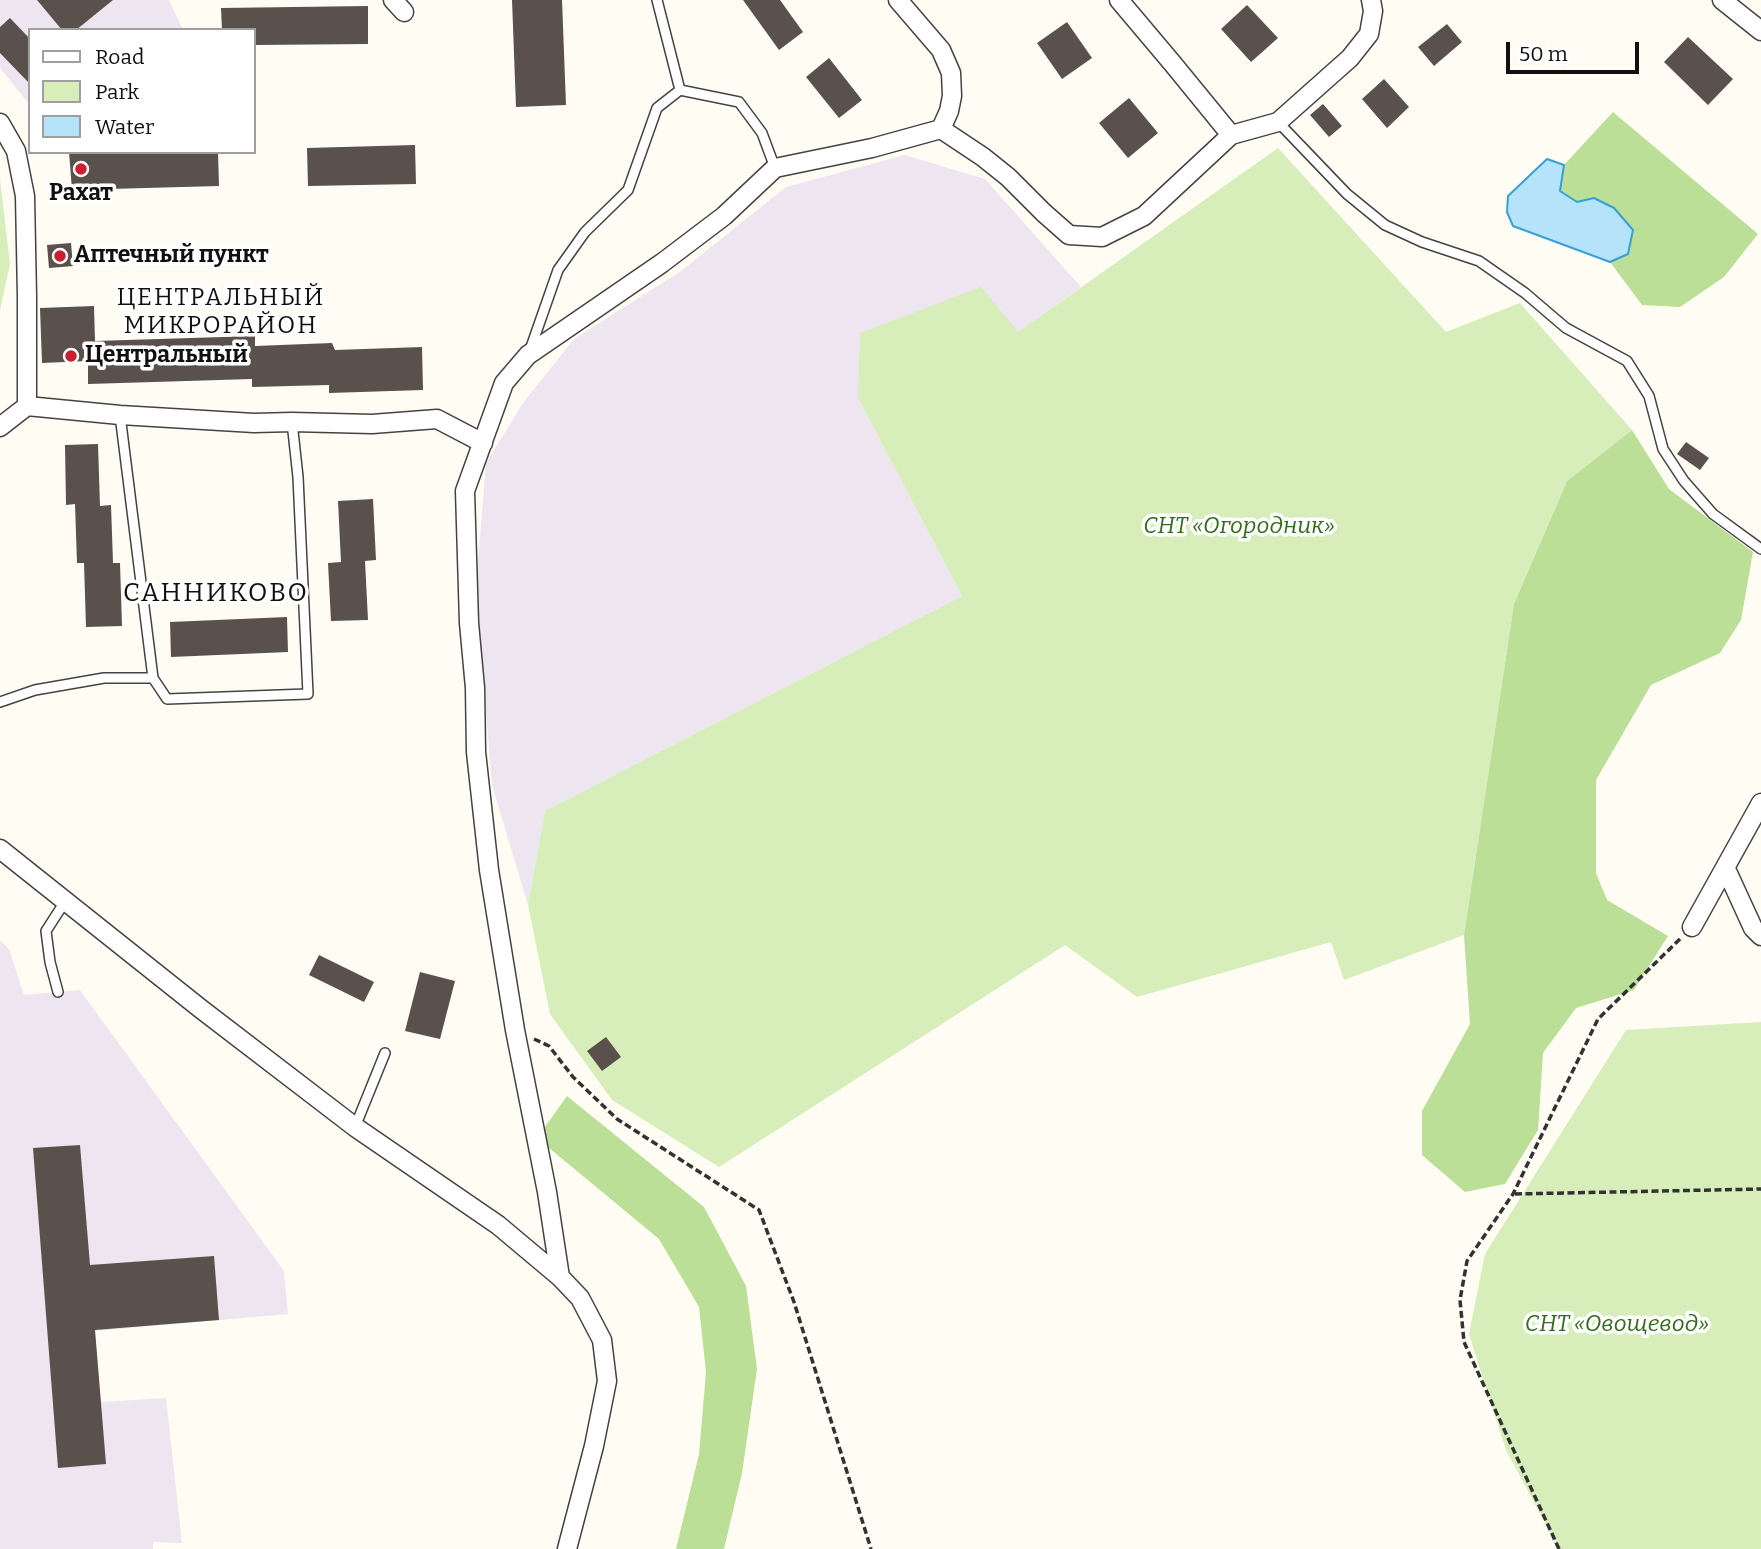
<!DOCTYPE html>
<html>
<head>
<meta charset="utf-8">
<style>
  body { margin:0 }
  #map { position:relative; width:1761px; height:1549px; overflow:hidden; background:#fffcf4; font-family:Bitter,serif }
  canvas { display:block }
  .legend { position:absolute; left:28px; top:28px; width:228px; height:126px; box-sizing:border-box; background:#fff; border:2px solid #9f9f9f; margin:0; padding:9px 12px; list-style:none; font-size:21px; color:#101010 }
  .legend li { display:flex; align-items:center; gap:14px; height:35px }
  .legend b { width:35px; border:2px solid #9f9f9f }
  .scale { position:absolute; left:1506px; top:42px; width:133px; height:32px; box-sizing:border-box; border:4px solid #101010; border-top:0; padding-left:9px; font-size:21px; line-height:24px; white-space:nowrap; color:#101010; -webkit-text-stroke:5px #fff; paint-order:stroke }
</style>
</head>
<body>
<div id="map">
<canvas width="1761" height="1549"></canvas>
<ul class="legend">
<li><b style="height:9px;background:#fff"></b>Road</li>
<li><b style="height:19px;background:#d7edba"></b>Park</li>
<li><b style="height:19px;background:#b5e4fa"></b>Water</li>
</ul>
<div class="scale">50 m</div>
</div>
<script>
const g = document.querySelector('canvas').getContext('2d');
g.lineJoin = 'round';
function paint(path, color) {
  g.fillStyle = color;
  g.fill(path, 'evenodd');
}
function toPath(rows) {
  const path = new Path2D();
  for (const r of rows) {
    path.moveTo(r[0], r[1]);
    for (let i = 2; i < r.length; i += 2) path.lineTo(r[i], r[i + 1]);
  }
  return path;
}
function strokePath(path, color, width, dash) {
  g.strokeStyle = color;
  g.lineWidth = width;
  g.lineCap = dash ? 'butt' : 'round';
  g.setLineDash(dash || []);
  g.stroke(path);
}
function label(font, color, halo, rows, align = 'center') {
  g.font = font + ' Bitter,serif';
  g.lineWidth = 7;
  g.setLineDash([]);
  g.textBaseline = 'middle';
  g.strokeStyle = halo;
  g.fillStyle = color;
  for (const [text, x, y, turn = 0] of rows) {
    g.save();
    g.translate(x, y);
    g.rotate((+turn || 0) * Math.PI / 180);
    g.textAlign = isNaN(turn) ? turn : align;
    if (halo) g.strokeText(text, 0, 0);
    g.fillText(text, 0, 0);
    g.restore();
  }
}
paint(toPath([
  [0,0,169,0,183,30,30,30,30,105,0,68],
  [905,155,985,179,1081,287,1018,332,858,398,962,596,545,811,528,905,492,785,476,588,486,463,523,403,574,339,681,271,786,187],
  [0,940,9,949,24,995,80,990,284,1271,288,1314,95,1331,101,1402,166,1398,182,1543,153,1542,153,1549,0,1549]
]), '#ede5ef');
paint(toPath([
  [1278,148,1446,332,1520,303,1632,430,1567,481,1514,604,1464,935,1344,980,1331,942,1137,997,1065,945,719,1167,612,1100,550,1014,528,905,545,811,962,596,858,398,860,333,981,287,1018,332],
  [0,180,10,264,0,310],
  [1761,1022,1761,1549,1559,1549,1506,1450,1469,1334,1485,1254,1626,1030]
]), '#d7edba');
paint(toPath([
  [1613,112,1758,234,1724,277,1680,307,1642,305,1610,262,1628,254,1577,202,1560,191,1564,165],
  [1632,430,1669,489,1753,552,1741,620,1720,653,1651,685,1596,780,1596,873,1607,900,1668,936,1634,990,1576,1008,1543,1053,1538,1130,1505,1184,1465,1192,1422,1155,1422,1111,1470,1024,1464,935,1514,604,1567,481],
  [567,1096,704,1207,746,1286,757,1369,742,1473,724,1549,676,1549,699,1454,706,1372,699,1307,659,1239,537,1138]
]), '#bcdf98');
const water = toPath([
  [1547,159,1564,165,1560,191,1577,202,1594,198,1614,208,1633,230,1628,254,1610,262,1513,226,1507,212,1508,196,1547,159]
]);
paint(water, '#b5e4fa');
strokePath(water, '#37a0d6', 2);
paint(toPath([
  [37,0,113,0,76,30,62,30],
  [512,0,562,0,566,105,516,107],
  [743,0,780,0,803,32,779,50],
  [1247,5,1278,38,1251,62,1221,29],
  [368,6,368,44,254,45,254,30,222,30,221,8],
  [10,18,30,39,30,84,0,53,0,27],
  [1067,22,1092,58,1062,79,1037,43],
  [1447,24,1462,42,1434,66,1418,47],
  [1688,37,1733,79,1708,105,1664,62],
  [829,58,862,100,839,118,806,77],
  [1384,79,1409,107,1387,128,1362,99],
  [1129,98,1158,133,1128,158,1099,123],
  [1323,104,1342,126,1329,137,1310,115],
  [415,145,416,184,308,186,307,148],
  [69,152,218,152,219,186,72,190],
  [71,243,73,266,49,268,47,245],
  [94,306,95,341,255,336,255,346,332,343,335,350,422,347,423,390,329,393,329,385,252,387,252,379,88,384,88,361,42,363,40,308],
  [1686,442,1709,458,1700,470,1677,454],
  [98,444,100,506,111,505,113,563,120,563,122,626,86,627,84,563,77,563,75,504,66,505,65,445],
  [373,499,376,560,365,561,368,620,331,621,328,563,341,562,338,501],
  [287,617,288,652,171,657,170,622],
  [319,955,374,982,364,1002,309,975],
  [420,972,455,981,440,1039,405,1031],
  [606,1037,621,1057,602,1071,587,1051],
  [80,1145,90,1265,214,1256,219,1320,95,1330,106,1464,58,1468,33,1148]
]), '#5a504c');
const service = toPath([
  [680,90,739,102,762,133,775,168],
  [1278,122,1347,194,1385,225,1422,242,1479,261,1525,293,1566,328,1627,361,1649,396,1663,449,1684,481,1713,514,1761,549],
  [530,350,558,270,585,232,628,190,657,108,680,90,657,0],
  [120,415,153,678,167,699,308,694,298,477,292,422],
  [0,702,35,690,104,678,153,678],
  [58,992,50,962,46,931,66,900],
  [355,1127,385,1053]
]);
const minor = toPath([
  [393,0,404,12],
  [898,0,941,50,951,73,952,96,949,111,941,129],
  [1119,0,1173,64,1231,135],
  [1722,0,1761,31],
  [0,123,16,151,25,196,27,297,27,406],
  [0,427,27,406,120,415,254,423,292,422,372,424,437,419,483,443],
  [0,849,201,1009,355,1127,498,1225,560,1277,580,1298,602,1340,607,1381,594,1446,567,1549],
  [1726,869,1753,928,1761,936],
  [1692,927,1761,803],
  [560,1277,547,1192,515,1030,489,870,476,752,475,688,469,623,465,491,504,383,528,355,662,263,724,216,775,168,872,148,941,129,983,157,1008,177,1044,213,1069,235,1102,237,1144,216,1231,135,1278,122,1350,58,1369,34,1373,11,1371,0]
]);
strokePath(service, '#434343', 12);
strokePath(minor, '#434343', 21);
strokePath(toPath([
  [534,1039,549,1046,573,1077,617,1119,759,1210,794,1302,871,1549],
  [1515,1194,1761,1189],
  [1559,1549,1464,1342,1460,1300,1467,1261,1513,1194,1598,1019,1681,938]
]), '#323232', 3.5, [7, 3.5]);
strokePath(service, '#fff', 9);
strokePath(minor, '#fff', 18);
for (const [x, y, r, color] of [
  [81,169,7,"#cb1e30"],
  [60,256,7,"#cb1e30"],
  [71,356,7,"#cb1e30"]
]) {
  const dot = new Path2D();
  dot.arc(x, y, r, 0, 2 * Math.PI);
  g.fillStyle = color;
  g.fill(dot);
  strokePath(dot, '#fff', 2.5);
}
label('bold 23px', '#101010', '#fff', [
  ["Рахат",81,194,"center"],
  ["Аптечный пункт",74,256],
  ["Центральный",85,356]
], 'left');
label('italic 23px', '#316e1b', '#fff', [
  ["СНТ «Огородник»",1239,527],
  ["СНТ «Овощевод»",1617,1325]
]);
g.letterSpacing = '2px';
label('24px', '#101010', '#fff', [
  ["ЦЕНТРАЛЬНЫЙ",221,298],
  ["МИКРОРАЙОН",221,326]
]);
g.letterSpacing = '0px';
g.letterSpacing = '2px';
label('26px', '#101010', '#fff', [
  ["САННИКОВО",216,594]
]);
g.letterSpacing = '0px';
</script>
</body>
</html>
